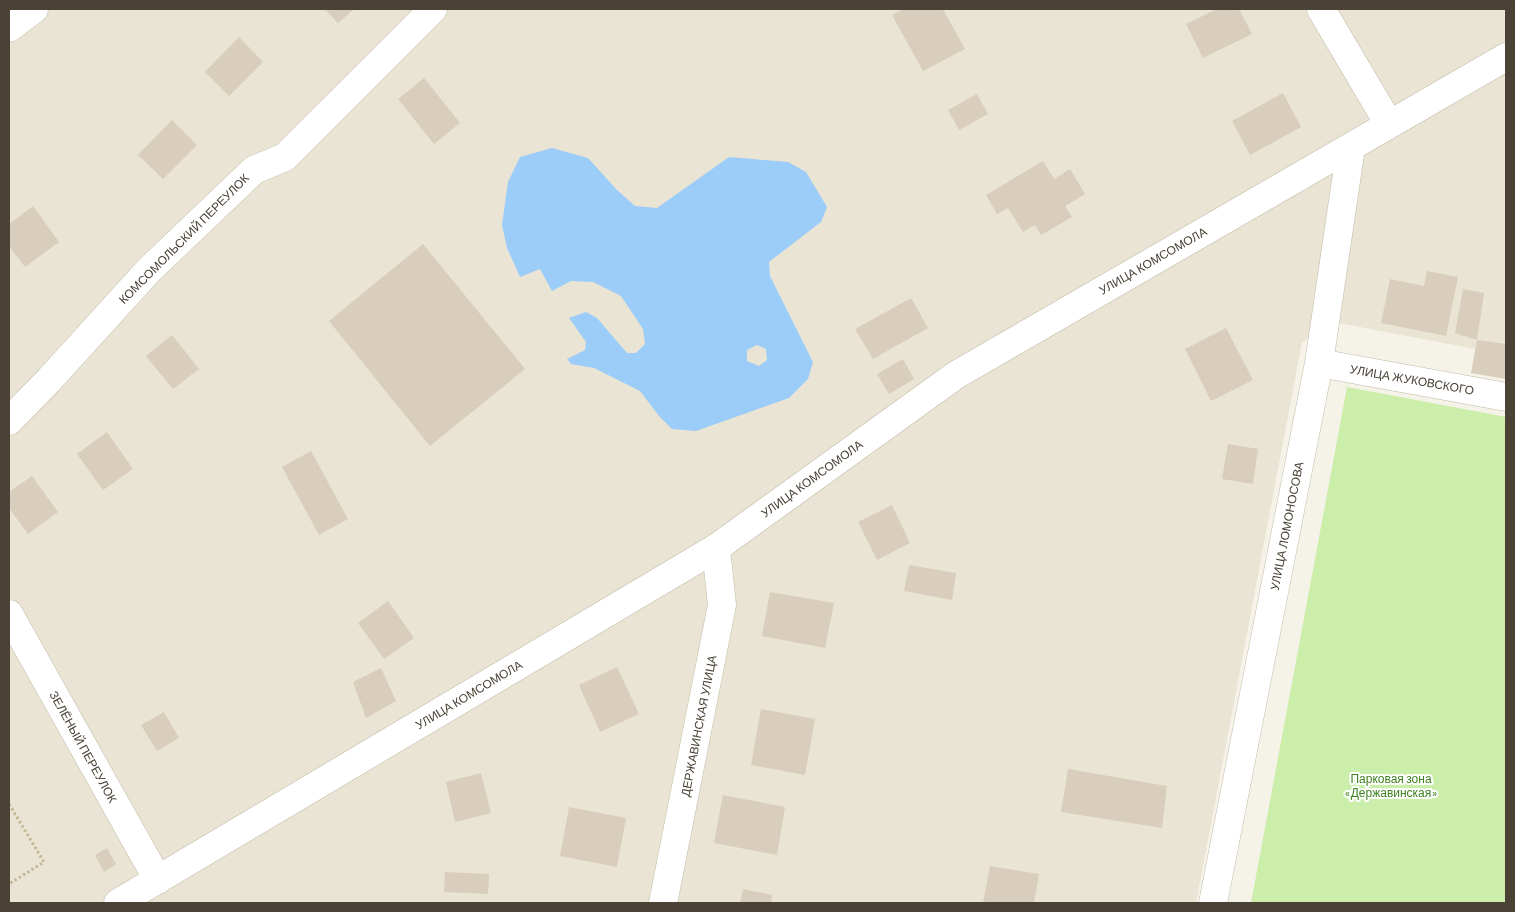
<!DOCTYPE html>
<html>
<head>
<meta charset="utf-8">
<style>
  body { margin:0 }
  #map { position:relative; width:1515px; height:912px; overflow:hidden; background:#f5f2e7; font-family:Barlow,sans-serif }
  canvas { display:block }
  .frame { position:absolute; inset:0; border:10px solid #494235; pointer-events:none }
</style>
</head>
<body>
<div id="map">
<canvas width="1515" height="912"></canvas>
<div class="frame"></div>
</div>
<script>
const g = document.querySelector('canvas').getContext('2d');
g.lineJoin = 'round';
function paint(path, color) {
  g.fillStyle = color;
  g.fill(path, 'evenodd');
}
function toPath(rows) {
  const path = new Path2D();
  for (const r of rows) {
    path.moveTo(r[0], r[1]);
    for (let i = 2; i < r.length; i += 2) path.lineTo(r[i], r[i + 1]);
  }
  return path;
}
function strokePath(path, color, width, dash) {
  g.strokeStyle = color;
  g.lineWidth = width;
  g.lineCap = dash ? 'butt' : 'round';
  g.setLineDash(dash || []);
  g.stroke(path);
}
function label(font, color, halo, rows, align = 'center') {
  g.font = font + ' Barlow,sans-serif';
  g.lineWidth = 4;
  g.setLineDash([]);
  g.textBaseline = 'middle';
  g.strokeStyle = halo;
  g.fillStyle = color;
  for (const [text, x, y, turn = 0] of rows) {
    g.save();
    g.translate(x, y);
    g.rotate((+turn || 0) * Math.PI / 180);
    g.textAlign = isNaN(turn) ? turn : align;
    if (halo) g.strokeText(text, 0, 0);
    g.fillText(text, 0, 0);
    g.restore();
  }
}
paint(toPath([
  [9,9,1506,9,1506,355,1339,323,1302,342,1196,903,9,903]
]), '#eae4d4');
paint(toPath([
  [1347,387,1506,417,1506,903,1251,903]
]), '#cceeab');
paint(toPath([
  [552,148,588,158,617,190,635,206,657,208,729,157,788,162,806,172,827,207,821,222,769,262,770,276,813,362,808,379,789,398,696,431,672,429,659,416,640,391,594,368,571,364,567,359,585,350,586,342,569,318,586,312,597,318,627,353,636,353,645,344,643,329,621,296,593,282,571,281,552,291,540,269,520,277,507,248,502,225,508,182,520,157],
  [757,345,766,349,767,360,759,366,747,361,747,350]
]), '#9ccdf9');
paint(toPath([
  [325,9,354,9,338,23],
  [904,9,943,9,965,49,923,71,892,15],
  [1217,9,1239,9,1252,34,1203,58,1186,24],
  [239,37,263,62,229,96,205,72],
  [424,78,460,123,434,144,398,99],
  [1283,93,1301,127,1250,155,1232,121],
  [977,94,988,114,959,130,948,110],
  [172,120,197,145,163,179,138,155],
  [1043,161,1054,179,1070,169,1085,194,1065,206,1072,217,1041,235,1035,225,1023,232,1008,208,997,214,986,195],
  [33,206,59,242,25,267,9,246,9,224],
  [423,244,525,369,430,446,329,321],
  [1427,271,1458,277,1446,336,1381,323,1390,279,1424,286],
  [1463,289,1484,293,1477,340,1455,333],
  [911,298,928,328,873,359,855,329],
  [1226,328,1253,380,1211,401,1185,349],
  [172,335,199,369,173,389,146,356],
  [1477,340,1506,344,1506,379,1471,373],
  [903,359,914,379,889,394,877,374],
  [107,432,133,469,103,490,77,454],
  [1228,444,1258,449,1253,484,1222,479],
  [311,451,348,519,319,535,282,467],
  [32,476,58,512,28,534,9,508,9,492],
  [892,505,910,543,877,560,858,522],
  [909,565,956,573,952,600,904,591],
  [770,592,834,603,825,648,762,636],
  [388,601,414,638,384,659,358,623],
  [617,667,639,714,600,732,579,685],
  [381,668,396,701,366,718,353,682],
  [761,709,815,719,805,775,751,765],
  [164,712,179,738,157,751,141,725],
  [1068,769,1167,786,1162,828,1061,812],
  [481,773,491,813,455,822,446,782],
  [723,795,785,807,777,855,714,843],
  [569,807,626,818,617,867,560,856],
  [107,848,116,864,104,872,95,855],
  [990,866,1039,874,1034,903,983,903],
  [445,872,489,874,488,894,444,892],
  [743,889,772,895,771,903,740,903]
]), '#d8cebb');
const minor = toPath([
  [1321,9,1389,124],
  [9,28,34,9],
  [1319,363,1506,397],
  [9,421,49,380,149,270,254,170,285,157,433,9],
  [9,614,158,880],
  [118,903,716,548,956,375,1506,57],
  [663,903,722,605,716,548],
  [1213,903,1319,363,1351,147]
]);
strokePath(minor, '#c2baa8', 29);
strokePath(toPath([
  [9,804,44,862,9,884]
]), '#c5b897', 3, [2.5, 2.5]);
strokePath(minor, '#fff', 28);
label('12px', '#494235', '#fff', [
  ["КОМСОМОЛЬСКИЙ ПЕРЕУЛОК",184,239,-45],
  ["УЛИЦА КОМСОМОЛА",1153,261,-30],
  ["УЛИЦА ЖУКОВСКОГО",1412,380,10],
  ["УЛИЦА КОМСОМОЛА",812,479,-36],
  ["УЛИЦА ЛОМОНОСОВА",1287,526,-79],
  ["УЛИЦА КОМСОМОЛА",469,695,-31],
  ["ДЕРЖАВИНСКАЯ УЛИЦА",699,726,-79],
  ["ЗЕЛЁНЫЙ ПЕРЕУЛОК",83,747,61]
]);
label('12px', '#408221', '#fff', [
  ["Парковая зона",1391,779],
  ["«Державинская»",1391,793]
]);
</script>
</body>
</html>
